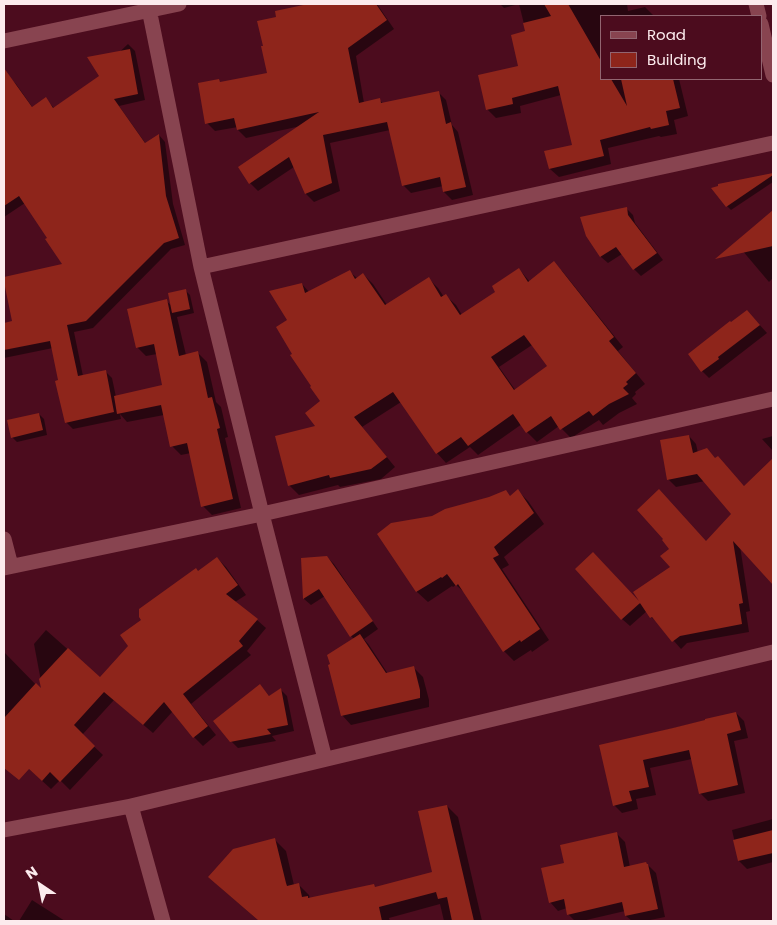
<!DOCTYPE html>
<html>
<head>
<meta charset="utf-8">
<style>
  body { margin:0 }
  #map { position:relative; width:777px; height:925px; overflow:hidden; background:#4c0c1e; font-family:Poppins,sans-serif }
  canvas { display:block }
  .frame { position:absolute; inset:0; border:5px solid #fcebed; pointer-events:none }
  .legend { position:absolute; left:600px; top:15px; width:162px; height:65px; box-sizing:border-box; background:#4c0c1e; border:1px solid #926571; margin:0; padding:6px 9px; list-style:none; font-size:15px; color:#fcebed }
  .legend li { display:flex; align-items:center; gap:10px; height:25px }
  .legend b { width:25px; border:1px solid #926571 }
  .north { position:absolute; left:15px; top:860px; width:50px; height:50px; -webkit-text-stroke:4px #4c0c1e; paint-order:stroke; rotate:326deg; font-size:14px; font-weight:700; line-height:20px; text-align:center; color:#fcebed }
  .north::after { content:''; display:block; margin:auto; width:18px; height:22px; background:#fcebed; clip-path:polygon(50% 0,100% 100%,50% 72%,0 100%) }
</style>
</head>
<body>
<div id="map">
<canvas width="777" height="925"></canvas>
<div class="frame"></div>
<ul class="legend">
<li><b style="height:6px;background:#884450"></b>Road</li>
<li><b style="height:14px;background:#8e251b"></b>Building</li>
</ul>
<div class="north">N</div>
</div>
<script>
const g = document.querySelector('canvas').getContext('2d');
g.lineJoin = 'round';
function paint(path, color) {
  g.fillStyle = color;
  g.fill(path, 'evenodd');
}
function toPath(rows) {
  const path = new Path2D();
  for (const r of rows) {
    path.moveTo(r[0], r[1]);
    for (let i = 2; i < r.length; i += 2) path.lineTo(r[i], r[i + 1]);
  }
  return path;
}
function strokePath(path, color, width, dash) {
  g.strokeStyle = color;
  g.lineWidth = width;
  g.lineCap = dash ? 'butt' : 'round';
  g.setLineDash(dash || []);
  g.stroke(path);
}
paint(toPath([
  [312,4,377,4,394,29,356,56,364,103,379,100,384,104,438,92,446,100,452,125,458,132,473,195,452,200,444,192,443,186,411,193,403,185,390,130,330,143,340,191,314,202,306,194,294,167,258,191,250,183,239,168,301,126,246,138,238,130,238,127,215,131,207,123,219,81,221,83,268,74,277,18,276,12],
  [500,4,627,4,628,11,645,7,654,16,601,16,601,79,679,79,688,116,674,120,677,134,661,137,659,136,608,148,611,164,559,177,550,169,546,152,573,146,561,95,520,106,521,113,496,118,487,109,520,66,526,32,519,4,504,8],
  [128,44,135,51,145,100,119,106,146,144,159,135,165,142,173,204,185,245,171,249,93,328,74,332,83,376,105,371,112,378,116,397,163,386,157,354,146,356,137,347,166,301,172,306,186,291,190,295,194,313,177,317,186,355,198,353,207,362,216,402,221,407,228,437,225,438,241,508,212,515,203,506,191,453,181,455,172,446,164,415,127,422,120,414,121,419,73,429,66,422,59,381,53,348,4,358,4,333,5,333,4,324,13,322,64,265,49,238,25,203,4,217,4,81,9,77,16,84,33,108,46,99,54,108,101,76,112,59],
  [773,174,773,182,731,210,727,206,719,185],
  [626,208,633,215,635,223,663,260,641,276,634,269,622,254,608,263,601,257,587,236],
  [773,211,773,278,769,282,736,243],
  [554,263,563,272,623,347,618,351,645,384,635,392,636,394,632,398,637,404,619,413,603,425,599,420,571,438,559,426,537,442,527,432,522,424,478,455,470,447,446,463,437,453,401,402,362,427,395,467,381,479,340,487,338,485,299,495,289,485,317,427,322,401,293,354,289,321,302,284,309,292,350,272,357,278,363,274,373,284,387,305,428,278,438,288,444,297,446,296,456,305,462,315,497,292,519,269,530,282],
  [532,345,549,367,516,391,499,367],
  [747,311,767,333,709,378,701,370,731,324],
  [39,414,44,419,47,435,17,442,12,437],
  [689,436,696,444,698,453,716,459,745,487,773,459,773,584,740,546,750,611,746,612,749,632,687,643,681,649,659,624,651,617,647,611,630,626,622,619,601,561,640,604,707,543,733,514,705,481,676,487,668,479],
  [773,436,773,451,762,439],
  [518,491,528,501,544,524,504,557,509,565,502,569,549,640,532,652,531,650,514,661,504,651,465,593,456,585,453,587,452,586,428,602,417,592,379,534,432,517,511,497],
  [327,557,334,564,378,629,364,639,369,645,388,674,413,667,423,677,429,700,429,707,351,725,342,715,354,639,351,636,325,596,311,605,304,599,302,559],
  [217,558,226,567,246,595,235,602,257,620,266,628,247,651,251,655,191,704,216,735,203,746,194,737,173,711,153,733,114,700,82,735,103,755,70,790,60,780,51,789,4,746,4,652,43,692,34,644,46,630,100,678,130,646,143,620,198,572],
  [260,685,270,697,280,689,287,696,294,731,272,736,276,741,238,748,231,741],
  [736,713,744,721,748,738,734,741,745,793,708,801,700,793,692,759,650,768,656,795,636,799,638,809,622,813,614,805,600,746],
  [447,806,458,817,482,921,444,921,440,904,389,918,390,921,259,921,221,888,210,877,275,840,286,851,294,885,298,884,309,895,310,899,373,885,376,888,433,873],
  [773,819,773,862,747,869,739,861,732,830],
  [617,834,625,842,630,867,646,863,656,873,665,917,645,921,632,921,626,916,625,911,582,921,575,921,568,914,567,908,558,911,550,902,565,864],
  [32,900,65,921,19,921],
  [4,914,14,921,4,921]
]), '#0007');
paint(toPath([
  [308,4,376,4,387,20,348,48,359,103,380,98,381,103,439,91,446,124,451,122,466,187,443,192,440,177,402,186,387,122,323,135,332,183,305,194,289,157,249,184,238,167,319,112,237,130,234,118,205,124,198,83,219,79,220,82,267,73,261,46,263,46,257,21,276,17,275,11],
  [544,4,568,4,601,61,601,79,611,79,627,106,621,79,673,79,680,108,666,111,669,125,651,129,650,127,600,140,604,156,549,169,544,151,572,145,558,86,512,98,513,104,486,110,478,75,518,66,511,35,525,31,523,23,551,16],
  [130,49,138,94,114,99,145,143,159,134,166,196,179,238,164,243,86,321,67,325,78,376,106,370,114,412,65,423,55,381,58,380,50,341,4,350,4,323,12,321,4,282,4,277,62,264,45,239,47,238,19,196,4,206,4,68,32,107,46,97,53,108,99,76,87,57],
  [773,173,773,175,726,207,711,188,718,186,718,184],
  [627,207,628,215,657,253,633,270,616,247,600,257,586,236,580,217],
  [773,210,773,246,715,259,753,227],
  [554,261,614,337,609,341,636,373,626,382,628,384,623,388,629,394,609,404,593,416,589,411,560,430,551,416,526,433,513,414,468,446,461,437,436,454,393,392,354,417,387,457,371,469,330,478,329,475,288,486,275,436,315,426,305,413,320,401,310,387,311,386,290,355,292,354,276,327,287,320,269,291,302,283,305,293,350,270,355,279,363,273,385,305,429,277,441,297,446,294,460,315,495,292,492,286,519,268,528,282],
  [524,335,547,366,514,390,491,357],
  [186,289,190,309,172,313,168,293],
  [167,299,179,356,198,351,208,398,212,397,220,428,217,429,233,499,201,507,187,443,170,447,161,405,117,414,114,396,162,385,154,344,136,348,127,309],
  [747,310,760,325,718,357,719,359,701,372,688,354,730,321,731,322],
  [39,413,43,430,11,438,7,420],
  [689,435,693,453,707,448,715,458,718,456,744,486,773,458,773,585,733,541,743,603,739,604,742,624,680,636,672,642,652,617,650,618,640,603,621,620,575,569,593,552,639,601,633,592,670,567,660,556,669,549,662,540,663,539,637,510,659,489,706,541,731,514,697,474,667,480,660,440],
  [518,489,534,513,494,547,499,555,493,558,540,629,521,642,520,640,503,652,458,584,456,586,447,574,442,578,441,577,416,592,377,534,391,523,432,516,445,509,489,497,506,490,510,496],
  [327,556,373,621,350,637,319,589,303,599,301,558],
  [217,557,238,585,226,594,258,619,239,641,243,646,183,694,208,726,193,738,164,702,143,725,104,692,74,725,95,746,60,782,50,772,42,781,29,769,19,780,4,768,4,718,36,683,41,688,39,679,68,648,100,677,128,646,120,635,141,620,139,617,139,609,196,568,198,571],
  [360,634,386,673,414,666,420,690,420,698,341,716,328,665,330,664,327,655],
  [260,684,269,696,281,688,288,725,267,729,271,734,230,742,213,721],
  [736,712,741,730,727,734,738,785,699,794,689,750,643,760,649,787,629,791,632,801,613,806,599,745,673,728,705,720,705,719],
  [447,805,474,921,452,921,447,897,438,899,436,892,379,907,382,921,259,921,208,877,233,849,275,838,286,883,287,886,299,883,302,897,308,896,308,898,374,884,375,887,432,872,418,811],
  [773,830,773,853,738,861,733,840],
  [617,832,624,867,646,862,647,864,648,864,658,909,625,916,622,902,567,915,564,899,549,903,541,868,564,863,560,845]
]), '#8e251b');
strokePath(toPath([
  [148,4,201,267,262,514,325,759],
  [756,4,759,16],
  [761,24,773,75],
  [4,41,179,4],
  [201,267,773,143],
  [4,539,11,566],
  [4,568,262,514,773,399],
  [131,806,163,921],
  [4,830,131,806,773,652]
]), '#884450', 15);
</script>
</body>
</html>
